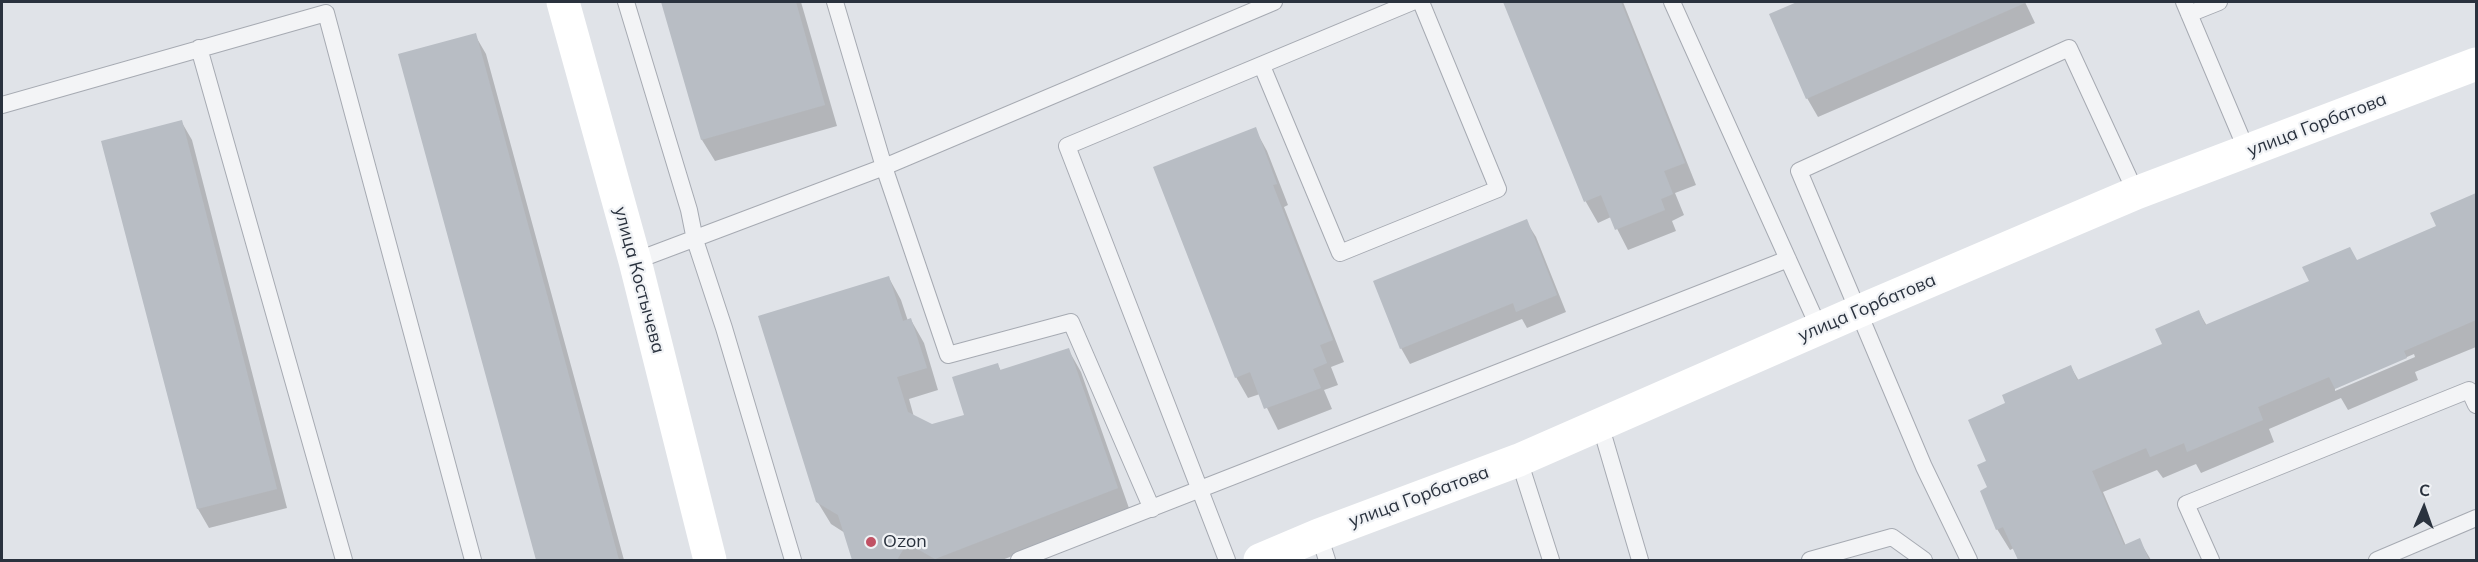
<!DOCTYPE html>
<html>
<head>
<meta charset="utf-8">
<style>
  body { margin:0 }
  #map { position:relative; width:2478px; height:562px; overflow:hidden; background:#e0e3e8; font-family:Mulish,sans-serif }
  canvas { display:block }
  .frame { position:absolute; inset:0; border:3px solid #2a323e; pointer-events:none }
  .north { position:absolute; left:2394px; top:478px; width:60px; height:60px; -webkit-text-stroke:4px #f0f2f5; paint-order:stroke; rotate:2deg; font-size:16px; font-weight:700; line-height:24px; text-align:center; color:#2a323e }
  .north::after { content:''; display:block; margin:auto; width:21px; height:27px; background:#2a323e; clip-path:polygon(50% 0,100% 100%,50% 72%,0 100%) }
</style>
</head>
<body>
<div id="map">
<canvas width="2478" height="562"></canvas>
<div class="frame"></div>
<div class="north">С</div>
</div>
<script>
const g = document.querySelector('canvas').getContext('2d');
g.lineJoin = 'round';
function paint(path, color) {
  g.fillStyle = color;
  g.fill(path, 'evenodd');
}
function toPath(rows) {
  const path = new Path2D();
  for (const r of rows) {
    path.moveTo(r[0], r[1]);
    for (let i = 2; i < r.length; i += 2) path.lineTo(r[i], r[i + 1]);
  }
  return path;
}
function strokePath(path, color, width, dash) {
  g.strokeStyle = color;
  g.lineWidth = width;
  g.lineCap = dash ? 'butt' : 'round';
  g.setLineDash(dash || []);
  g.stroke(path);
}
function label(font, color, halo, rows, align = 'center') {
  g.font = font + ' Mulish,sans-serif';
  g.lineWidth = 4.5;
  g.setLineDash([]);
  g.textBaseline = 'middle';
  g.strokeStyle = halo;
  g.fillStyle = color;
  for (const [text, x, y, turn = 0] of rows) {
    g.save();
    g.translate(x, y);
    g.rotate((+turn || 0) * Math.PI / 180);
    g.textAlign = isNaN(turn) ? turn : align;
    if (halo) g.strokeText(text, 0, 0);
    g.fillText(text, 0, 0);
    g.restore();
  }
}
paint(toPath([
  [662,2,801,2,837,126,715,161,702,140],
  [1505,2,1623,2,1696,185,1675,193,1684,215,1672,221,1676,231,1628,250,1611,217,1598,223,1586,202],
  [1800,2,2025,2,2035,23,1818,117,1807,98,1771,15],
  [475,35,486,54,624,560,537,560,400,55],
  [181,121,192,140,287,508,209,528,198,509],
  [1255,129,1267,151,1288,205,1284,207,1344,362,1331,367,1338,385,1324,390,1332,409,1278,430,1260,394,1248,398,1236,377],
  [2476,194,2476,347,2415,372,2418,380,2348,410,2341,398,2269,429,2274,442,2201,473,2196,464,2163,478,2157,470,2103,492,2126,546,2139,540,2151,560,2019,560,2014,548,2010,550,1997,529,1989,488,1988,461,2007,404,2071,367,2079,381,2164,345,2199,312,2207,326,2438,227,2432,213],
  [2414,354,2415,357,2335,391,2335,388],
  [1526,221,1536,237,1566,312,1527,328,1522,319,1410,364,1401,348],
  [889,278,901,300,908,321,911,320,924,343,938,390,909,399,914,417,931,426,966,416,998,365,1001,371,1068,349,1081,372,1130,511,1002,560,854,560,845,533,831,524,817,501]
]), '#0003');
paint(toPath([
  [661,2,796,2,825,105,701,140],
  [1503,2,1621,2,1685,163,1664,171,1673,194,1661,199,1665,210,1615,230,1601,195,1584,202],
  [1797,2,2024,2,2025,3,1806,99,1769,14],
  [476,33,619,560,536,560,398,54],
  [182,120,277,489,197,509,101,141],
  [1256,127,1277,184,1273,185,1333,340,1320,345,1327,363,1313,369,1321,388,1264,409,1250,372,1235,378,1153,167],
  [2476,193,2476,320,2404,351,2407,358,2335,389,2329,377,2258,407,2263,420,2187,452,2184,443,2150,457,2146,448,2092,471,2124,545,2140,538,2149,560,2018,560,2003,527,1996,530,1980,491,1987,487,1977,465,1986,461,1968,420,2005,403,2002,395,2071,365,2077,380,2162,344,2155,329,2199,310,2205,325,2309,281,2302,267,2350,247,2357,260,2436,226,2430,213],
  [1527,219,1557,295,1516,312,1513,303,1400,349,1373,281],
  [889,276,903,321,911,318,927,368,897,377,908,412,932,424,964,415,952,377,998,363,1000,370,1069,348,1118,488,935,559,907,543,897,560,852,560,838,515,816,502,758,316]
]), '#b8bdc4');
const service = toPath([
  [626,2,689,210,695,240,724,328,793,560],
  [835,2,884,167,948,355,1071,322,1152,509],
  [1672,2,1819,328],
  [2184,2,2247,151],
  [2189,14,2219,2],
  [199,48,344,560],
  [1262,66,1340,253,1498,189,1421,2],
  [2,105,326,13,473,560],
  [635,261,884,167,1274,2],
  [1600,424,1640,560],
  [1519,460,1551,560],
  [1319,535,1327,560],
  [1019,560,1788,259],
  [1227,560,1067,146,1412,2],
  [1810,560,1892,537,1924,560],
  [1969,560,1924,467,1799,171,2069,48,2136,193],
  [2211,560,2186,504,2469,390,2476,405],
  [2377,560,2476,518]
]);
strokePath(service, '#a6aab2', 18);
strokePath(service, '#f3f4f6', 16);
strokePath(toPath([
  [563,2,635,261,710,560],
  [1260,560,1319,535,1519,460,1857,312,2136,193,2476,64]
]), '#fff', 33);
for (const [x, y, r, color] of [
  [871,542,6,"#c15164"]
]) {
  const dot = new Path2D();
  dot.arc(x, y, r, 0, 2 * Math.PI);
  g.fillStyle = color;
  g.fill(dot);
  strokePath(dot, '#f0f2f5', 2);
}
label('18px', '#2a323e', '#f0f2f5', [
  ["улица Горбатова",2317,125,-21],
  ["улица Костычева",639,280,75],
  ["улица Горбатова",1867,308,-23],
  ["улица Горбатова",1419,497,-20]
]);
label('18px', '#2a323e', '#f0f2f5', [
  ["Ozon",883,542]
], 'left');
</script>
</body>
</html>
